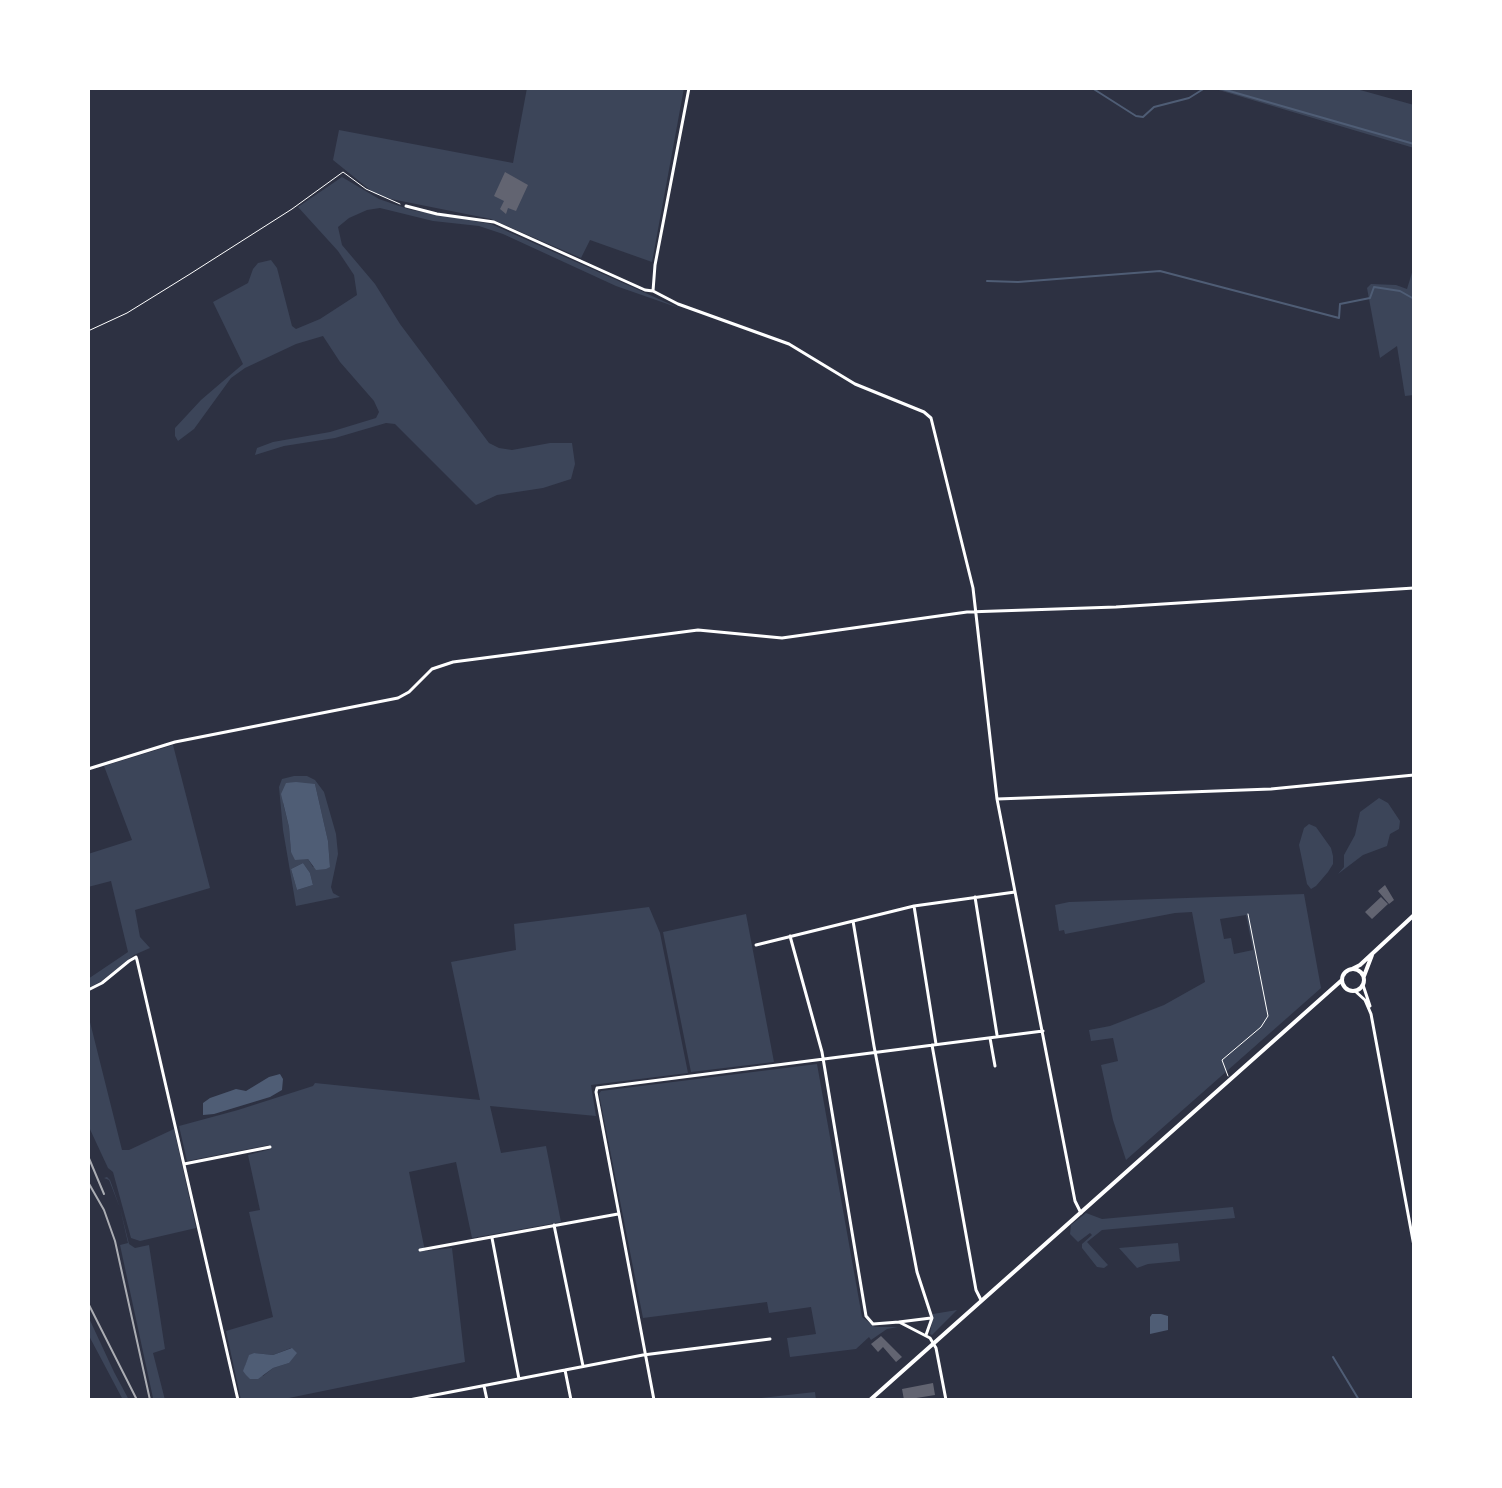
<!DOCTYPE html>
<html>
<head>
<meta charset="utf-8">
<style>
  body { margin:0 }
  #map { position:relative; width:1502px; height:1488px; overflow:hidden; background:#2d3142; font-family:"DejaVu Sans",sans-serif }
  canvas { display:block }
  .frame { position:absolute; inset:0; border:90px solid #fff; pointer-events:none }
</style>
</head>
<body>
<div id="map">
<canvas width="1502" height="1488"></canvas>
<div class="frame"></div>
</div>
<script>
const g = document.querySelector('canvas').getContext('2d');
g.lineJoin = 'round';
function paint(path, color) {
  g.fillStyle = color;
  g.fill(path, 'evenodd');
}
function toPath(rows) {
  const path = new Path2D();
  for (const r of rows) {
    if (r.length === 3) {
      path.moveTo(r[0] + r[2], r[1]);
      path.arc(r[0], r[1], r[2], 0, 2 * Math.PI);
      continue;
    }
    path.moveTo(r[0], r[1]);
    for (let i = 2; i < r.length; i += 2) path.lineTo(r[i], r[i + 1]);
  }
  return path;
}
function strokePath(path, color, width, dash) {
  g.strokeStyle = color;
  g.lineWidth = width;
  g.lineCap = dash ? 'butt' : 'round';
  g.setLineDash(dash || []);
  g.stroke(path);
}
paint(toPath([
  [527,88,684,88,652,262,590,240,581,258,491,219,391,199,375,194,333,160,339,130,513,163],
  [1212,88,1353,88,1414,105,1414,148],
  [342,177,379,199,411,210,491,224,679,308,616,286,503,234,479,226,433,221,380,208,367,210,349,218,338,227,342,245,375,284,400,324,489,443,499,448,512,450,550,443,572,443,575,464,571,479,543,488,497,495,476,505,395,424,386,423,335,438,284,446,255,455,257,448,273,442,330,432,376,418,379,412,374,401,340,362,323,336,296,344,245,368,231,378,194,429,178,441,175,436,175,428,201,400,243,364,213,302,248,283,253,269,258,263,271,260,277,268,292,326,296,329,320,319,357,295,354,275,338,251,298,207],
  [1414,266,1414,395,1405,396,1397,346,1380,358,1367,288,1371,284,1396,285,1407,289],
  [173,745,210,888,135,910,140,937,150,948,134,955,100,982,88,988,88,979,128,952,111,881,88,887,88,854,132,840,104,766],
  [294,776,307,776,315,780,324,792,336,834,338,854,331,887,333,893,340,897,296,906,283,830,279,787,282,779],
  [315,784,328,841,330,867,313,867,308,859,291,852,289,827,283,803],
  [303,863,310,873,313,885,297,890,291,869],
  [1379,798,1388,803,1400,821,1399,829,1390,834,1387,846,1363,855,1338,874,1344,867,1344,855,1355,835,1360,812],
  [1309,824,1316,827,1331,848,1333,856,1333,864,1328,872,1316,886,1311,889,1307,884,1299,845,1304,828],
  [1304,894,1321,988,1126,1160,1113,1120,1101,1065,1118,1061,1113,1038,1091,1041,1089,1030,1110,1026,1164,1005,1205,982,1192,912,1175,913,1065,934,1064,930,1059,931,1055,905,1069,902],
  [1246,915,1253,950,1234,954,1231,938,1224,939,1220,919],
  [649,907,660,933,688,1073,591,1085,596,1116,490,1106,501,1153,546,1146,561,1222,472,1238,456,1162,409,1172,425,1251,452,1248,465,1362,279,1400,241,1400,226,1331,273,1317,249,1212,260,1210,248,1155,271,1149,269,1145,187,1161,179,1126,238,1110,313,1086,315,1083,480,1100,451,962,516,950,514,924],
  [291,1348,289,1363,273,1368,263,1376,245,1366,249,1356,254,1353,273,1355],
  [746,914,774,1062,691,1072,663,932],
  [88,1014,122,1150,129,1150,174,1129,196,1228,140,1241,131,1238,113,1172,108,1168,88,1125],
  [817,1064,862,1317,875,1327,898,1327,887,1329,871,1340,869,1337,856,1349,790,1357,787,1338,816,1334,811,1307,769,1313,767,1302,643,1318,599,1094,601,1091],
  [107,1177,110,1180,120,1208,129,1244,135,1248,149,1245,165,1349,153,1353,165,1400,153,1398,120,1245,128,1243,120,1208,109,1180,104,1178],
  [1233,1207,1235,1218,1102,1230,1087,1242,1108,1265,1104,1268,1097,1267,1082,1248,1082,1244,1092,1235,1090,1233,1078,1242,1070,1234,1071,1225,1086,1213,1102,1219],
  [1178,1243,1180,1261,1148,1264,1137,1268,1119,1248],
  [957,1310,932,1335,930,1334,933,1314],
  [88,1316,114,1372,129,1400,123,1400,88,1334],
  [815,1392,816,1400,761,1398]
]), '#3c4559');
paint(toPath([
  [296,782,315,784,328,841,330,867,326,869,316,870,308,859,295,860,291,852,289,827,281,794,286,783],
  [303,863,310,873,313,885,297,890,291,869],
  [280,1074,283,1079,282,1090,270,1097,214,1114,203,1115,203,1103,210,1098,236,1089,246,1091,269,1077],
  [1161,1314,1168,1316,1168,1330,1150,1334,1150,1317,1152,1314],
  [292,1348,297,1353,289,1363,273,1368,258,1379,250,1379,246,1375,243,1371,249,1355,254,1353,273,1355]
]), '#4f5d75');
strokePath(toPath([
  [1092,88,1136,116,1143,117,1154,107,1189,98,1205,88],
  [1219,88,1414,144],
  [987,281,1018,282,1160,271,1339,318,1340,304,1370,298,1374,287,1400,291,1414,299],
  [1333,1357,1359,1400]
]), '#4f5d75', 2);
paint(toPath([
  [505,172,528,185,516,211,508,208,506,214,500,209,504,201,494,196],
  [1385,885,1394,900,1389,904,1378,891],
  [1381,897,1388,904,1372,919,1365,912],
  [881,1336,902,1357,896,1362,883,1347,878,1352,871,1344],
  [933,1383,935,1395,904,1400,902,1389]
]), '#626471');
strokePath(toPath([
  [88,331,127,313,190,274,292,209,343,172,366,189,400,204],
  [1228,1076,1222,1060,1261,1027,1268,1016,1248,914]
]), '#fff', 1);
strokePath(toPath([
  [406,206,437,214,494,222,645,290,653,291,678,304,789,344,855,384,924,412,931,418,973,588,997,799,1075,1201,1081,1213],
  [653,291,655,265,689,88],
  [88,769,175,742,398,698,409,692,432,669,453,662,698,630,782,638,967,612,1116,607,1414,588],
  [997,799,1271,789,1414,775],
  [975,897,997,1035],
  [914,906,936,1044],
  [853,921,874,1046,917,1272,932,1318,926,1335],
  [790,936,822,1052,866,1316,873,1324,899,1322,930,1338,936,1348,946,1400],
  [756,945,914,906,1015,892],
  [88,990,102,983,129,961,136,957,137,960,238,1400],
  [990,1038,995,1066],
  [932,1045,976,1290,981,1300],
  [184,1164,270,1147],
  [554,1225,583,1366],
  [492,1238,519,1379],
  [420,1250,618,1214],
  [899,1322,931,1318],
  [565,1370,571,1400],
  [484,1386,487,1400],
  [409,1400,643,1355,770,1339],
  [654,1400,596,1092,597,1088,1043,1031]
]), '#fff', 3);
strokePath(toPath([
  [1363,985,1370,1006],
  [1355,991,1365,1000,1371,1014,1414,1246]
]), '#fff', 3);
strokePath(toPath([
  [1353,980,11],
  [1352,969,1360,965,1414,915],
  [1364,976,1372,955],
  [870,1400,1342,980]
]), '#fff', 4);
strokePath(toPath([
  [88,1156,104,1194],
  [88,1182,104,1210,115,1241,150,1400],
  [88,1303,137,1400]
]), '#abadb3', 2);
</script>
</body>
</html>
